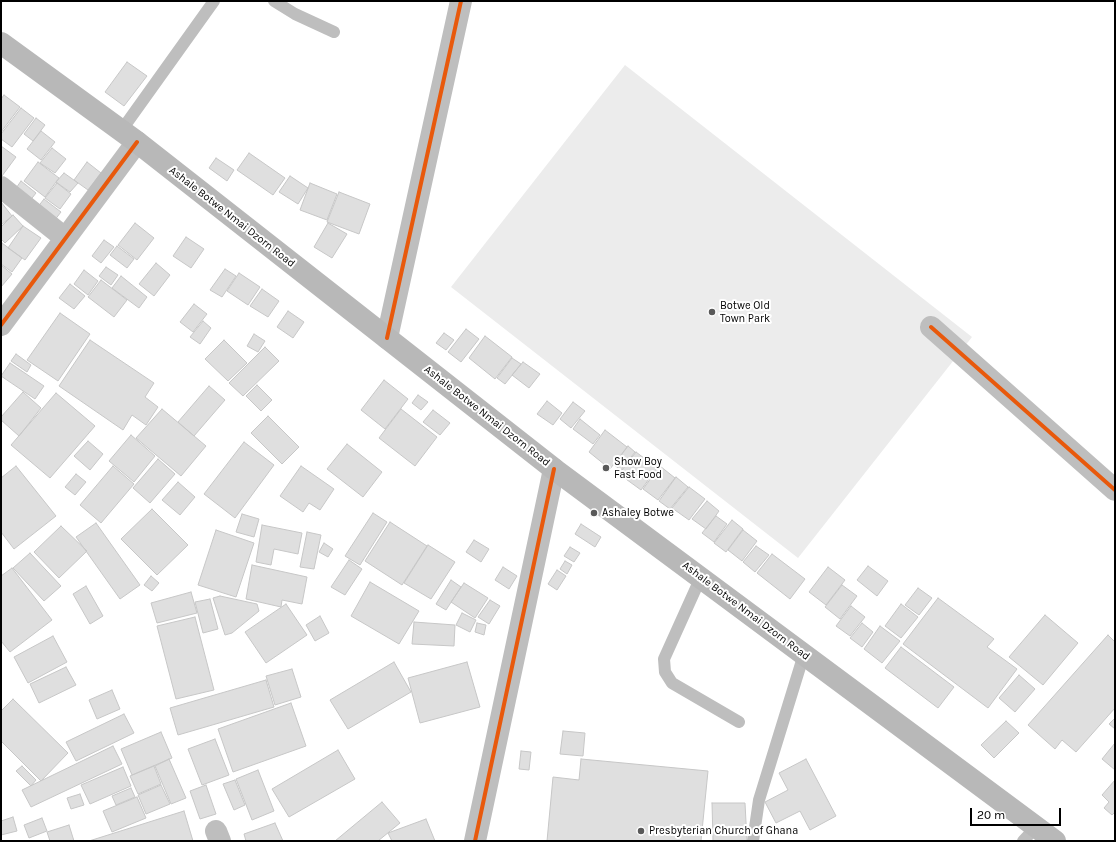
<!DOCTYPE html>
<html>
<head>
<meta charset="utf-8">
<style>
  body { margin:0 }
  #map { position:relative; width:1116px; height:842px; overflow:hidden; background:#fff; font-family:Karla,sans-serif }
  canvas { display:block }
  .frame { position:absolute; inset:0; border:2px solid #000; pointer-events:none }
  .scale { position:absolute; left:970px; top:808px; width:91px; height:18px; box-sizing:border-box; border:2px solid #000; border-top:0; padding-left:5px; font-size:12px; line-height:14px; white-space:nowrap; color:#000; -webkit-text-stroke:3px #fff; paint-order:stroke }
</style>
</head>
<body>
<div id="map">
<canvas width="1116" height="842"></canvas>
<div class="frame"></div>
<div class="scale">20 m</div>
</div>
<script>
const g = document.querySelector('canvas').getContext('2d');
g.lineJoin = 'round';
function paint(path, color) {
  g.fillStyle = color;
  g.fill(path, 'evenodd');
}
function toPath(rows) {
  const path = new Path2D();
  for (const r of rows) {
    path.moveTo(r[0], r[1]);
    for (let i = 2; i < r.length; i += 2) path.lineTo(r[i], r[i + 1]);
  }
  return path;
}
function strokePath(path, color, width, dash) {
  g.strokeStyle = color;
  g.lineWidth = width;
  g.lineCap = dash ? 'butt' : 'round';
  g.setLineDash(dash || []);
  g.stroke(path);
}
function label(font, color, halo, rows, align = 'center') {
  g.font = font + ' Karla,sans-serif';
  g.lineWidth = 4;
  g.setLineDash([]);
  g.textBaseline = 'middle';
  g.strokeStyle = halo;
  g.fillStyle = color;
  for (const [text, x, y, turn = 0] of rows) {
    g.save();
    g.translate(x, y);
    g.rotate((+turn || 0) * Math.PI / 180);
    g.textAlign = isNaN(turn) ? turn : align;
    if (halo) g.strokeText(text, 0, 0);
    g.fillText(text, 0, 0);
    g.restore();
  }
}
paint(toPath([
  [625,65,972,337,798,558,451,287]
]), '#ececec');
const building = toPath([
  [127,62,147,76,124,106,105,92,127,62],
  [4,95,20,107,1,132,1,99,4,95],
  [21,108,34,118,12,147,1,139,1,134,21,108],
  [36,118,45,125,33,141,24,134,36,118],
  [41,131,55,142,41,160,27,149,41,131],
  [1,146,16,157,2,176,1,175,1,146],
  [52,148,66,159,55,173,40,163,52,148],
  [249,153,285,178,273,195,237,170,249,153],
  [216,158,234,170,227,181,209,168,216,158],
  [38,162,59,178,45,197,24,181,38,162],
  [87,162,101,173,88,190,74,180,87,162],
  [64,173,78,183,70,192,56,182,64,173],
  [290,176,308,188,298,204,279,192,290,176],
  [21,181,36,193,29,202,14,191,21,181],
  [57,183,71,194,60,209,45,198,57,183],
  [310,183,337,194,327,220,300,210,310,183],
  [339,192,370,204,359,234,327,222,339,192],
  [44,199,61,212,54,221,37,208,44,199],
  [1,202,12,216,1,225,1,202],
  [13,215,23,226,5,243,1,239,1,227,13,215],
  [135,223,154,238,137,260,118,245,135,223],
  [328,223,347,234,332,258,314,247,328,223],
  [23,226,41,238,25,260,8,248,23,226],
  [186,237,204,249,191,268,173,256,186,237],
  [104,240,114,247,101,263,92,256,104,240],
  [2,243,22,258,12,272,1,264,2,243],
  [117,246,134,259,127,268,110,255,117,246],
  [156,263,170,275,154,296,139,284,156,263],
  [1,265,12,274,1,287,1,265],
  [106,267,118,275,111,285,99,276,106,267],
  [225,269,236,276,222,297,210,290,225,269],
  [84,270,98,281,88,295,74,284,84,270],
  [239,273,260,287,248,305,227,291,239,273],
  [121,276,147,297,139,308,112,288,121,276],
  [101,280,127,300,114,317,88,297,101,280],
  [70,284,85,296,74,309,59,298,70,284],
  [262,289,279,301,268,317,250,306,262,289],
  [194,304,207,314,193,332,180,322,194,304],
  [288,311,304,322,293,338,277,327,288,311],
  [60,313,90,334,58,381,27,360,60,313],
  [203,321,211,328,200,344,190,337,203,321],
  [466,329,479,339,461,362,448,352,466,329],
  [444,333,454,340,446,350,436,343,444,333],
  [254,334,265,341,258,352,247,346,254,334],
  [485,336,512,357,495,379,469,358,485,336],
  [90,340,154,383,145,397,158,407,146,425,132,415,123,430,59,386,90,340],
  [224,340,247,363,228,381,205,359,224,340],
  [265,347,279,361,243,396,229,383,265,347],
  [16,354,31,365,27,372,11,361,16,354],
  [512,358,521,364,505,384,497,378,512,358],
  [523,362,540,374,529,388,512,375,523,362],
  [10,363,44,386,35,399,1,376,10,363],
  [384,380,408,399,385,429,361,410,384,380],
  [257,385,272,400,261,411,246,396,257,385],
  [209,386,225,400,194,436,178,422,209,386],
  [23,392,41,408,19,436,1,420,1,417,23,392],
  [56,393,95,426,50,478,11,445,56,393],
  [418,395,428,402,421,410,412,403,418,395],
  [547,401,562,413,553,425,537,414,547,401],
  [573,402,585,411,571,428,560,419,573,402],
  [162,409,206,446,181,476,136,438,162,409],
  [401,409,437,437,415,466,379,438,401,409],
  [433,410,450,423,440,435,423,422,433,410],
  [268,416,299,447,282,464,251,433,268,416],
  [580,419,600,435,593,444,573,429,580,419],
  [605,430,627,447,610,469,589,452,605,430],
  [131,435,155,456,134,482,109,461,131,435],
  [88,441,103,454,90,470,74,456,88,441],
  [244,442,274,465,235,518,204,494,244,442],
  [347,444,382,472,363,497,327,469,347,444],
  [628,446,635,452,621,470,614,465,628,446],
  [636,452,657,468,641,490,619,474,636,452],
  [158,459,175,474,150,503,133,488,158,459],
  [16,466,56,516,14,549,1,532,1,478,16,466],
  [113,466,134,484,101,523,80,505,113,466],
  [301,466,334,489,320,510,309,503,303,512,280,496,301,466],
  [660,466,675,478,658,500,643,489,660,466],
  [76,474,86,482,75,495,65,487,76,474],
  [676,477,688,487,670,509,659,501,676,477],
  [178,482,195,497,180,515,162,500,178,482],
  [689,487,705,499,689,520,672,508,689,487],
  [707,501,719,511,706,529,692,519,707,501],
  [152,509,188,545,157,575,121,539,152,509],
  [373,513,387,522,360,565,345,556,373,513],
  [242,514,259,519,254,537,236,532,242,514],
  [716,516,727,524,714,542,702,533,716,516],
  [732,520,743,529,726,552,714,543,732,520],
  [390,522,427,546,402,585,365,561,390,522],
  [96,523,140,585,120,599,76,537,96,523],
  [581,524,601,537,595,547,575,534,581,524],
  [262,525,302,533,298,554,274,549,271,565,256,562,262,525],
  [61,526,87,551,59,578,34,552,61,526],
  [216,530,254,543,236,597,198,585,216,530],
  [743,530,757,541,742,561,728,550,743,530],
  [307,532,321,535,314,569,300,567,307,532],
  [474,540,489,549,481,562,466,552,474,540],
  [324,543,333,549,328,557,319,552,324,543],
  [428,545,455,562,431,599,404,583,428,545],
  [756,546,769,555,755,572,743,562,756,546],
  [570,547,580,553,574,562,564,556,570,547],
  [30,553,61,586,44,601,13,568,30,553],
  [772,554,805,579,790,599,757,573,772,554],
  [349,560,362,569,345,595,331,587,349,560],
  [565,561,572,565,567,574,560,569,565,561],
  [252,565,307,577,302,604,282,600,281,607,246,599,252,565],
  [868,566,888,581,877,596,857,580,868,566],
  [503,567,517,576,509,589,495,580,503,567],
  [828,567,845,580,826,605,809,592,828,567],
  [12,568,52,620,10,652,1,641,1,576,12,568],
  [557,570,566,576,557,590,548,584,557,570],
  [151,576,159,583,152,591,144,585,151,576],
  [451,580,461,587,446,610,436,604,451,580],
  [370,582,419,611,399,644,351,616,370,582],
  [464,583,488,598,475,618,451,602,464,583],
  [842,585,857,596,840,619,825,607,842,585],
  [86,586,103,616,90,624,73,594,86,586],
  [918,588,932,598,919,615,905,605,918,588],
  [191,592,197,613,157,623,151,603,191,592],
  [220,596,257,604,259,611,232,633,225,635,213,598,220,596],
  [938,598,994,639,987,647,1017,669,988,708,903,644,938,598],
  [210,599,218,629,203,633,195,602,210,599],
  [490,600,500,606,489,624,478,617,490,600],
  [286,604,307,635,266,663,245,632,286,604],
  [901,604,918,617,901,638,885,626,901,604],
  [851,606,865,617,850,636,836,626,851,606],
  [462,613,476,620,470,632,456,625,462,613],
  [1045,615,1078,643,1043,685,1009,657,1045,615],
  [320,616,329,633,315,641,306,625,320,616],
  [195,617,214,690,176,699,157,626,195,617],
  [414,622,455,625,454,646,412,644,414,622],
  [477,623,486,625,484,635,475,632,477,623],
  [862,623,873,632,862,647,850,638,862,623],
  [880,626,900,641,882,663,864,649,880,626],
  [1108,635,1115,642,1115,708,1076,752,1062,740,1055,749,1028,725,1108,635],
  [53,636,67,662,28,683,14,657,53,636],
  [901,647,954,687,938,708,885,668,901,647],
  [394,662,411,692,348,729,330,700,394,662],
  [467,662,480,707,420,723,408,678,467,662],
  [66,667,76,685,39,703,30,684,66,667],
  [292,669,301,697,275,705,266,676,292,669],
  [1019,675,1035,689,1015,712,999,698,1019,675],
  [266,680,274,707,178,735,170,708,266,680],
  [112,690,120,709,97,719,89,700,112,690],
  [13,699,68,753,41,781,1,741,1,711,13,699],
  [291,703,306,746,233,772,218,729,291,703],
  [124,714,134,733,76,761,66,742,124,714],
  [1115,718,1115,729,1109,724,1115,718],
  [1006,721,1019,733,994,758,981,745,1006,721],
  [563,731,585,733,583,756,560,754,563,731],
  [161,732,172,758,132,775,121,749,161,732],
  [215,739,229,775,202,785,188,749,215,739],
  [1115,743,1115,770,1102,759,1115,743],
  [113,746,122,764,31,807,22,790,113,746],
  [338,750,355,779,289,817,272,789,338,750],
  [521,751,531,752,529,770,519,769,521,751],
  [169,759,186,798,171,804,155,766,169,759],
  [581,759,708,771,701,841,547,841,553,777,579,780,581,759],
  [806,759,836,816,810,830,800,811,776,823,765,802,788,790,779,773,806,759],
  [22,766,36,780,31,786,16,771,22,766],
  [154,766,161,784,138,794,130,776,154,766],
  [123,767,131,786,90,804,81,785,123,767],
  [258,770,274,811,252,820,236,779,258,770],
  [235,780,245,805,234,810,223,784,235,780],
  [1115,780,1115,812,1112,815,1104,808,1109,802,1102,795,1115,780],
  [161,785,170,804,146,814,138,795,161,785],
  [206,785,216,814,200,819,190,791,206,785],
  [131,788,135,797,116,805,112,796,131,788],
  [80,794,84,805,71,809,67,798,80,794],
  [137,797,146,818,112,832,103,811,137,797],
  [382,802,400,823,378,841,335,841,382,802],
  [712,803,745,803,747,841,713,841,712,803],
  [184,811,193,841,89,841,184,811],
  [13,817,17,831,1,835,1,821,13,817],
  [42,818,47,831,29,838,24,825,42,818],
  [426,819,435,841,392,841,388,833,426,819],
  [275,823,283,841,246,841,244,834,275,823],
  [69,825,74,841,50,841,47,832,69,825]
]);
paint(building, '#dfdfdf');
strokePath(building, '#c7c7c7', 1);
strokePath(toPath([
  [274,1,295,14,334,32],
  [121,131,214,1],
  [701,577,664,659,665,672,672,683,739,722],
  [753,841,759,800,804,654],
  [1023,841,1036,827]
]), '#bebebe', 12);
strokePath(toPath([
  [1,187,65,238],
  [1,325,137,142],
  [931,327,1115,490],
  [387,338,461,1],
  [216,831,220,841],
  [475,841,554,469]
]), '#bebebe', 22);
strokePath(toPath([
  [1,43,137,142,554,469,1055,841]
]), '#b8b8b8', 22);
strokePath(toPath([
  [1,325,137,142],
  [931,327,1115,490],
  [387,338,461,1],
  [475,841,554,469]
]), '#e8590c', 4);
for (const [x, y, r, color] of [
  [712,312,4,"#595959"],
  [606,468,4,"#595959"],
  [594,513,4,"#595959"],
  [641,831,4,"#595959"]
]) {
  const dot = new Path2D();
  dot.arc(x, y, r, 0, 2 * Math.PI);
  g.fillStyle = color;
  g.fill(dot);
  strokePath(dot, '#fff', 1.5);
}
label('11px', '#000', '#fff', [
  ["Ashale Botwe Nmai Dzorn Road",232,217,38],
  ["Ashale Botwe Nmai Dzorn Road",487,416,38],
  ["Ashale Botwe Nmai Dzorn Road",746,611,37]
]);
label('11px', '#000', '#fff', [
  ["Botwe Old",720,306],
  ["Town Park",720,319],
  ["Show Boy",614,462],
  ["Fast Food",614,475],
  ["Ashaley Botwe",602,513],
  ["Presbyterian Church of Ghana",649,831]
], 'left');
</script>
</body>
</html>
